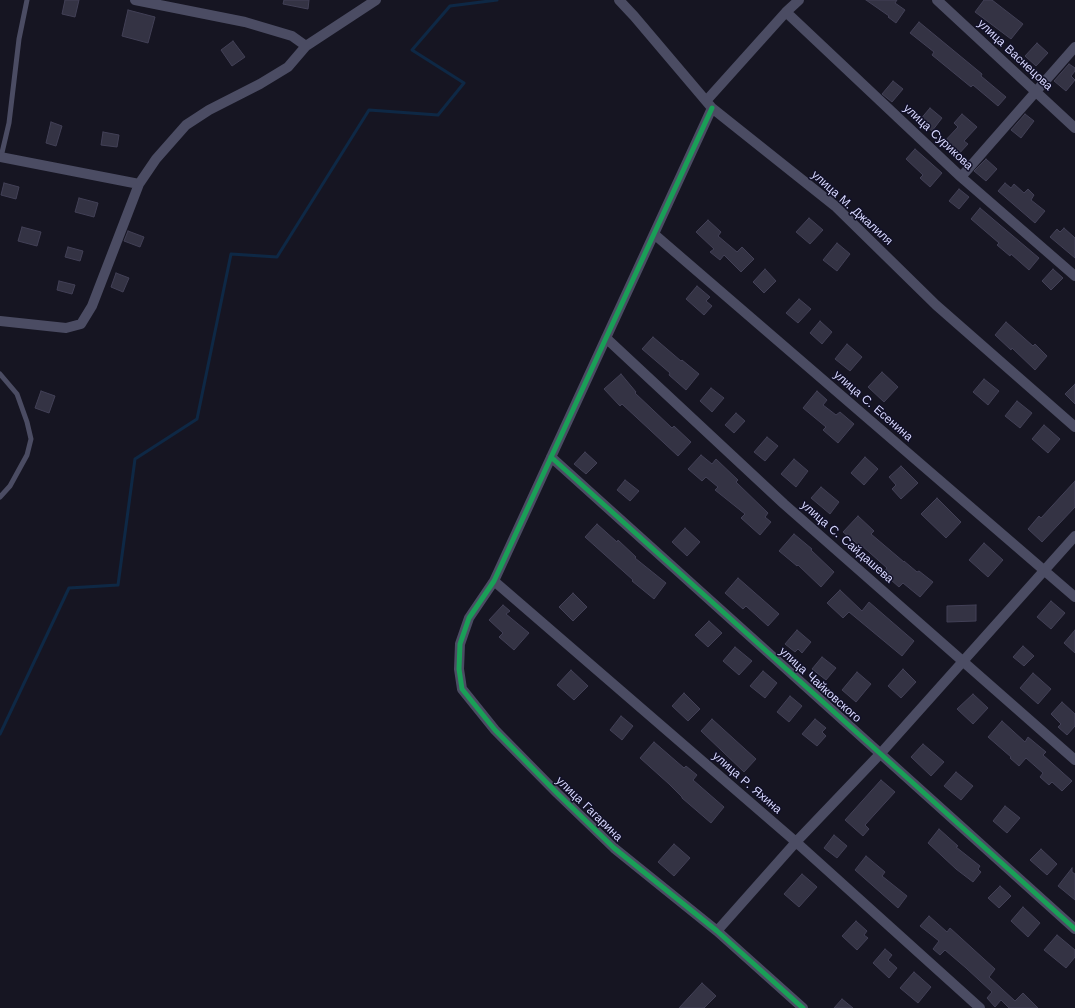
<!DOCTYPE html>
<html>
<head>
<meta charset="utf-8">
<style>
  body { margin:0 }
  canvas { display:block; background:#161522 }
</style>
</head>
<body>
<canvas width="1075" height="1008"></canvas>
<script>
const g = document.querySelector('canvas').getContext('2d');
g.lineJoin = 'round';
function toPath(rows) {
  const path = new Path2D();
  for (const r of rows) {
    path.moveTo(r[0], r[1]);
    for (let i = 2; i < r.length; i += 2) path.lineTo(r[i], r[i + 1]);
  }
  return path;
}
function strokePath(path, color, width, dash) {
  g.strokeStyle = color;
  g.lineWidth = width;
  g.lineCap = dash ? 'butt' : 'round';
  g.setLineDash(dash || []);
  g.stroke(path);
}
function paint(path, color) {
  g.fillStyle = color;
  g.fill(path, 'evenodd');
}
function label(font, color, halo, rows, align = 'center') {
  g.font = font + ' "Work Sans",sans-serif';
  g.lineWidth = 3;
  g.setLineDash([]);
  g.textBaseline = 'middle';
  g.strokeStyle = halo;
  g.fillStyle = color;
  for (const [text, x, y, turn = 0] of rows) {
    g.save();
    g.translate(x, y);
    g.rotate((+turn || 0) * Math.PI / 180);
    g.textAlign = isNaN(turn) ? turn : align;
    if (halo) g.strokeText(text, 0, 0);
    g.fillText(text, 0, 0);
    g.restore();
  }
}
strokePath(toPath([
  [0,734,69,588,118,585,135,459,197,419,231,254,277,257,369,110,438,115,464,83,412,50,450,6,497,0]
]), '#0e2845', 3);
const building = toPath([
  [65,0,79,0,75,17,62,14,65,0],
  [284,0,309,0,308,9,283,4,284,0],
  [866,0,897,0,895,3,905,10,896,23,888,17,889,16,866,0],
  [984,0,992,0,1023,24,1011,39,975,12,984,0],
  [128,10,155,17,148,43,122,36,128,10],
  [919,22,982,74,981,76,1006,97,998,106,973,85,971,87,932,55,934,52,910,33,919,22],
  [233,41,245,57,232,66,221,50,233,41],
  [1037,43,1048,53,1036,66,1025,56,1037,43],
  [1069,64,1075,68,1075,71,1071,76,1075,80,1066,91,1054,81,1069,64],
  [893,81,903,89,892,102,882,94,893,81],
  [930,108,942,118,932,131,919,121,930,108],
  [962,114,977,127,964,141,968,144,956,157,942,144,958,127,954,123,962,114],
  [1025,114,1034,121,1021,138,1011,130,1025,114],
  [51,122,62,126,56,146,46,143,51,122],
  [103,132,119,135,117,147,101,145,103,132],
  [915,149,942,173,930,187,920,178,923,175,906,159,915,149],
  [986,159,997,169,986,181,974,171,986,159],
  [4,183,19,187,16,199,1,195,4,183],
  [1005,183,1011,188,1014,184,1024,193,1028,189,1034,195,1031,200,1045,211,1035,223,998,191,1005,183],
  [959,189,969,197,959,209,949,201,959,189],
  [79,198,98,203,94,217,75,212,79,198],
  [980,208,1039,258,1029,270,1011,254,1010,256,997,245,999,243,971,219,980,208],
  [809,218,823,230,810,244,796,232,809,218],
  [708,220,721,232,718,236,737,252,742,247,754,259,741,272,724,255,720,260,710,252,714,249,696,232,708,220],
  [22,227,41,232,37,246,18,241,22,227],
  [1064,228,1075,238,1075,258,1050,237,1057,229,1060,232,1064,228],
  [128,231,144,237,140,247,124,241,128,231],
  [837,243,850,254,837,271,823,260,837,243],
  [68,247,83,251,80,261,65,257,68,247],
  [765,269,776,281,764,293,753,282,765,269],
  [1053,269,1063,278,1051,290,1042,281,1053,269],
  [116,273,129,278,123,292,111,287,116,273],
  [59,281,75,285,72,294,57,290,59,281],
  [697,286,710,297,706,301,712,306,704,315,686,299,697,286],
  [799,299,811,309,798,323,786,313,799,299],
  [820,321,832,332,822,344,810,333,820,321],
  [1006,322,1033,346,1035,344,1047,356,1035,370,1012,348,1011,350,995,335,1006,322],
  [653,337,681,361,682,360,699,374,686,390,669,375,670,373,642,349,653,337],
  [847,344,862,357,850,371,835,359,847,344],
  [882,372,898,387,884,402,868,387,882,372],
  [621,374,636,392,635,393,672,428,674,426,691,442,678,456,622,404,620,406,604,389,621,374],
  [984,379,999,391,988,405,973,392,984,379],
  [1075,384,1075,404,1065,394,1075,384],
  [711,388,724,398,712,412,700,401,711,388],
  [41,391,55,396,49,413,35,408,41,391],
  [817,391,827,400,823,405,836,415,840,412,854,424,838,443,823,430,826,427,803,408,817,391],
  [1017,401,1032,413,1020,428,1005,416,1017,401],
  [736,413,745,421,734,433,725,425,736,413],
  [1044,425,1060,439,1048,453,1032,439,1044,425],
  [767,437,778,446,765,461,754,452,767,437],
  [585,452,597,463,586,474,574,464,585,452],
  [701,455,712,464,716,459,738,480,736,482,768,513,765,517,771,522,760,535,741,518,745,514,715,490,718,487,706,477,702,481,688,469,701,455],
  [865,457,878,469,864,485,851,473,865,457],
  [794,459,808,471,796,487,781,474,794,459],
  [901,466,918,483,901,499,892,489,896,485,889,477,901,466],
  [625,480,639,491,630,501,617,490,625,480],
  [1075,481,1075,507,1042,542,1028,529,1039,516,1041,518,1075,481],
  [821,487,839,502,830,514,811,498,821,487],
  [937,498,961,522,946,538,921,514,937,498],
  [858,516,874,531,871,534,904,562,904,561,917,572,919,571,933,582,920,597,903,583,899,587,883,573,887,568,861,545,860,546,843,532,858,516],
  [597,524,617,542,618,540,636,557,635,558,666,583,654,599,632,581,633,580,585,537,597,524],
  [685,528,700,542,687,556,672,542,685,528],
  [794,534,812,549,811,550,834,572,821,587,798,565,797,566,779,551,794,534],
  [984,543,1003,560,988,577,969,560,984,543],
  [738,578,779,614,768,626,746,606,743,609,725,593,738,578],
  [840,590,862,611,869,602,914,641,902,656,849,612,843,618,827,603,840,590],
  [573,593,587,607,573,621,559,607,573,593],
  [1051,601,1065,613,1051,629,1037,617,1051,601],
  [503,605,510,611,506,614,529,633,514,650,499,637,503,633,489,620,503,605],
  [976,605,976,621,947,622,947,606,976,605],
  [709,621,722,633,708,647,695,635,709,621],
  [797,630,811,642,802,653,798,649,795,652,785,644,797,630],
  [1075,630,1075,653,1064,643,1075,630],
  [1023,646,1034,656,1024,666,1013,657,1023,646],
  [735,647,752,661,739,675,723,661,735,647],
  [822,657,836,668,826,680,812,669,822,657],
  [903,669,916,682,901,698,888,686,903,669],
  [571,670,588,686,574,700,557,685,571,670],
  [763,671,777,683,765,698,750,686,763,671],
  [857,672,871,684,856,702,842,690,857,672],
  [1033,673,1051,689,1038,704,1020,688,1033,673],
  [684,693,700,709,688,721,672,706,684,693],
  [973,694,988,708,973,724,957,709,973,694],
  [790,696,802,706,789,722,777,712,790,696],
  [1062,702,1075,714,1075,726,1067,735,1058,727,1061,724,1051,714,1062,702],
  [621,716,633,726,622,740,610,730,621,716],
  [712,719,756,759,744,772,701,731,712,719],
  [815,719,826,728,822,732,826,736,817,746,802,734,815,719],
  [1002,721,1025,742,1028,737,1046,752,1043,755,1072,781,1062,791,1052,782,1049,785,1040,777,1043,773,1026,758,1019,766,1010,758,1011,757,988,737,1002,721],
  [654,742,684,768,686,766,697,775,693,780,724,807,711,823,682,798,682,797,669,784,640,758,654,742],
  [923,744,944,762,931,776,911,757,923,744],
  [956,772,973,786,961,800,944,786,956,772],
  [881,780,895,792,865,825,869,829,863,836,845,820,881,780],
  [1005,806,1020,818,1007,833,993,821,1005,806],
  [939,829,958,846,956,847,980,866,978,869,981,872,973,882,956,869,928,843,939,829],
  [834,835,847,846,837,858,824,848,834,835],
  [674,844,690,858,674,876,658,862,674,844],
  [1041,849,1057,864,1047,875,1030,860,1041,849],
  [866,856,885,872,882,876,907,896,898,908,855,870,866,856],
  [1072,868,1072,872,1075,874,1075,900,1058,886,1072,868],
  [802,874,817,887,799,907,784,894,802,874],
  [1000,886,1011,896,999,908,988,898,1000,886],
  [1023,907,1040,923,1028,937,1011,921,1023,907],
  [929,916,947,932,950,928,995,969,989,977,1015,1001,1023,993,1038,1008,1009,1008,1001,1000,995,1007,987,998,992,992,966,968,945,950,940,955,933,949,939,941,920,926,929,916],
  [856,921,867,931,864,935,868,938,857,950,842,936,856,921],
  [1057,935,1075,950,1075,957,1066,968,1044,950,1057,935],
  [885,949,892,955,888,960,897,968,889,978,873,963,885,949],
  [914,972,931,987,918,1003,900,988,914,972],
  [702,983,716,996,704,1008,679,1008,702,983],
  [842,999,853,1008,834,1008,842,999]
]);
paint(building, '#343344');
strokePath(building, '#424056', 1);
strokePath(toPath([
  [1,157,9,123,19,39,27,0],
  [0,374,17,394,27,422,31,439,27,455,10,486,0,497]
]), '#4b4c63', 5);
strokePath(toPath([
  [135,0,245,22,292,36,306,46,376,0],
  [619,0,634,16,712,108,835,206,936,305,1075,427],
  [937,0,1075,128],
  [786,12,961,177,1075,276],
  [706,101,786,12,799,0],
  [712,108,494,581,469,618,460,644,459,669,462,689,495,730,557,793,614,848,717,931,803,1008],
  [0,157,139,184],
  [961,177,1075,47],
  [654,234,1075,597],
  [0,321,66,328,81,324,92,306,139,184,156,159,186,125,209,110,260,84,288,67,306,46],
  [606,338,784,504,1075,760],
  [551,457,1075,929],
  [494,581,796,842,980,1008],
  [717,931,796,842,881,753,1075,536]
]), '#4b4c63', 10);
strokePath(toPath([
  [712,108,494,581,469,618,460,644,459,669,462,689,495,730,557,793,614,848,717,931,803,1008],
  [551,457,1075,929]
]), '#1a9f57', 5);
label('12px', '#d7d7fe', '#111027', [
  ["улица Васнецова",1015,55,43],
  ["улица Сурикова",938,137,43],
  ["улица М. Джалиля",852,208,42],
  ["улица С. Есенина",873,406,41],
  ["улица С. Сайдашева",847,542,41],
  ["улица Чайковского",820,685,42],
  ["улица Р. Яхина",747,783,41],
  ["улица Гагарина",589,809,44]
]);
</script>
</body>
</html>
